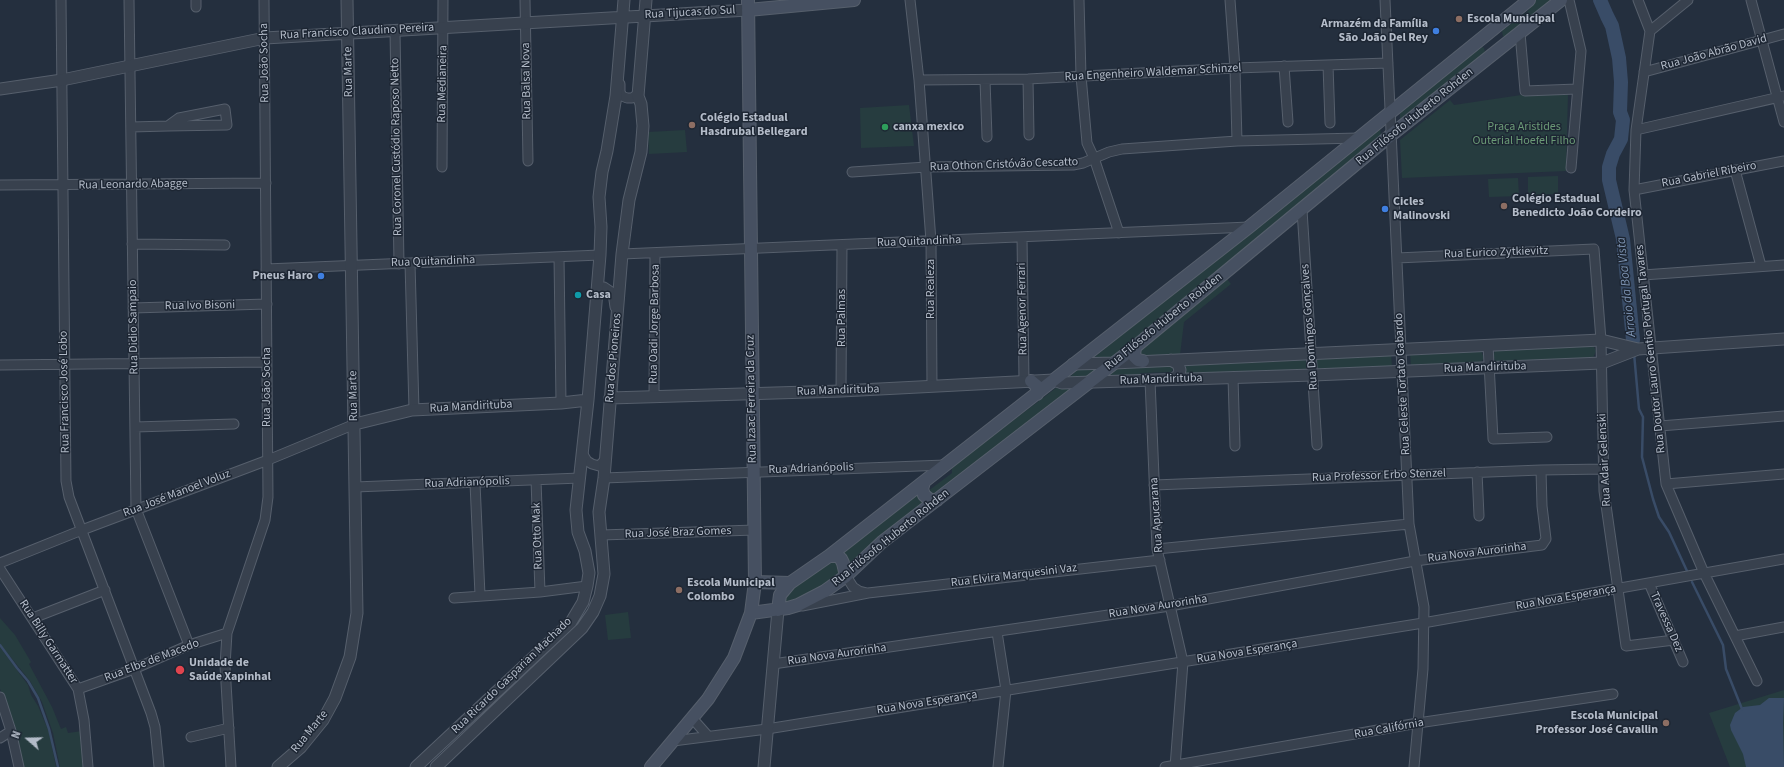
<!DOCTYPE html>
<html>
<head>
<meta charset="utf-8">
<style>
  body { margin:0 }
  #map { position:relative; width:1784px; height:767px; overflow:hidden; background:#242f3e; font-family:"Source Sans 3",sans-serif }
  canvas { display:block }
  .north { position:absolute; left:8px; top:719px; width:40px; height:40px; -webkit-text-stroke:3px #1d2633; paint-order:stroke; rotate:290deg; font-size:11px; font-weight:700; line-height:16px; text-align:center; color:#b4bcc9 }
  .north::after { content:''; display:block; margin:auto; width:14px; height:18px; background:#b4bcc9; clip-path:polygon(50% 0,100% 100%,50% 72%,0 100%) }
</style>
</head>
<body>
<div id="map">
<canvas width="1784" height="767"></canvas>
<div class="north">N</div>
</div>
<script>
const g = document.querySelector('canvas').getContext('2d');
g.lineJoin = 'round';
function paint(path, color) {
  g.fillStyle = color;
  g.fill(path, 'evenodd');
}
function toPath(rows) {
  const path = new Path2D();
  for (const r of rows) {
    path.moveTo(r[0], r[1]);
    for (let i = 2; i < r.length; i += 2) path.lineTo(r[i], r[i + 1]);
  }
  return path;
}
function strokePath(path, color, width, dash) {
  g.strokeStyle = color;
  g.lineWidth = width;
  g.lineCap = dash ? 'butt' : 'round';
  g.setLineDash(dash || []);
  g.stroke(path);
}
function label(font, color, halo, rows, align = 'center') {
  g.font = font + ' "Source Sans 3",sans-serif';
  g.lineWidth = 3;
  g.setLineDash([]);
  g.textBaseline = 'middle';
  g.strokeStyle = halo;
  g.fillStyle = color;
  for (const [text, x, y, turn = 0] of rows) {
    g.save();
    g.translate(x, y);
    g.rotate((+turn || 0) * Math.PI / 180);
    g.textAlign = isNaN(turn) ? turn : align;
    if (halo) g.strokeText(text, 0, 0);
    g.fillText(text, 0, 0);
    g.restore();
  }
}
paint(toPath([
  [1536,0,1554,0,1506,38,1503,36,1502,31,1528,11],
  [1480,46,1484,48,1485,52,1400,123,1400,110],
  [1568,94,1566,171,1402,178,1400,140,1450,100,1454,105,1521,95],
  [909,105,914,146,861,148,860,108],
  [1380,125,1381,138,1110,361,1091,360],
  [685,130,687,152,649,154,648,132],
  [1558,176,1558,194,1528,195,1528,177],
  [1518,178,1519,196,1489,197,1488,179],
  [1227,279,1231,284,1184,322,1180,355,1143,357,1138,352],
  [1593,345,1596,351,1593,358,1496,362,1493,356,1496,349],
  [1481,351,1484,358,1479,364,1411,367,1410,352],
  [1391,353,1392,368,1318,369,1315,362,1317,357],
  [1265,358,1305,359,1307,366,1305,371,1233,375,1186,373,1186,365],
  [1171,365,1173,369,1171,372,1141,373,1138,376,1105,377,1117,369],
  [1079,368,1100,368,1087,378,1068,379],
  [1056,388,1076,388,933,497,928,491,952,473,952,467],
  [919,493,925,503,853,566,842,553],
  [833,561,837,562,840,575,819,589,796,600,783,603,781,596,828,562],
  [628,612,631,638,608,640,605,615],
  [0,618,15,635,31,662,29,664,52,707,61,729,66,727,68,733,82,731,83,767,60,767,53,733,42,702,30,681,0,644],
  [0,647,28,685,31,695,38,706,49,732,56,767,22,767,10,713,0,689],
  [1784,690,1784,767,1730,767,1709,713]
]), '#263c3f');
paint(toPath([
  [1769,698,1784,698,1783,723,1784,767,1746,767,1743,754,1731,730,1730,725,1735,713,1743,707,1760,705]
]), '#394c67');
strokePath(toPath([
  [1634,353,1639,409,1643,417,1642,457,1653,499,1659,517,1669,532,1687,571],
  [1692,582,1723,645,1726,669,1742,709],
  [0,645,17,668,28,681,38,698,49,729,58,767]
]), '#394c67', 2.5);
strokePath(toPath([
  [1600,0,1607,16,1612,26,1619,58,1621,82,1620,112,1623,120,1621,139,1613,154,1609,167,1609,180,1623,239,1633,340]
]), '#394c67', 14);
const minor = toPath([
  [61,0,66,481,69,497,151,713,155,727,159,767],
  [129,0,136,509,189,645],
  [196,0,196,7],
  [525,0,528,161],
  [910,0,919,80,931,241,932,386],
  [1079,0,1081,76,1087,143,1094,158,1119,233],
  [1230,0,1235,68,1237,141],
  [1385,0,1409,524,1424,607,1423,669,1414,767],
  [1569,0,1581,51,1571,168],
  [1638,0,1650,31,1636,130,1634,190,1666,484,1704,573,1757,681],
  [1751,0,1784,122],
  [395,31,399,264],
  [1650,31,1688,0],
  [1520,33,1525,91,1577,89],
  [1328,65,1330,123],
  [1284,66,1288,122],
  [1644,72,1784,34],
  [1028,79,1029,135],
  [919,80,1028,79,1235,68,1388,63],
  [985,80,987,137],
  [620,84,620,92,622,96,627,98,632,98,638,94],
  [131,127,168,126,227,125,225,109,179,118,168,126],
  [1636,130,1784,96],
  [442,167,443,0],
  [1735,170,1761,266],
  [852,172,926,167,1073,165,1083,163,1109,152,1122,149,1237,141,1358,138],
  [0,185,266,183],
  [1634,190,1784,161],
  [1302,210,1317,445],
  [1022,237,1024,381],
  [132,244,225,245],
  [622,254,1249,227],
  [559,257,561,403],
  [1397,258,1594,249,1601,340,1604,491,1626,646,1674,640],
  [410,263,414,410],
  [266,269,600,255],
  [1643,275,1784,265],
  [598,288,604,287,613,293,615,307],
  [133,308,267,304],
  [1488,345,1493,439,1547,437],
  [0,365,267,362],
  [1233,377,1235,446],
  [1150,380,1157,549,1183,662,1175,767],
  [841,391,842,245],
  [654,395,655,253],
  [1660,426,1784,416],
  [135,427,234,424],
  [582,453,587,461,592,464,599,466,605,460],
  [1477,472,1479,516],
  [604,478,945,465],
  [536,480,540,592],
  [475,483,480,595],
  [1666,484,1784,474],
  [1154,485,1541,470,1604,469],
  [355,487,580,478],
  [601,535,755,530],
  [1157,549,1409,524],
  [0,563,82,530,268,460,355,424],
  [0,569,78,689,84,720,88,767],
  [846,576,853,587,859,591,867,593],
  [1649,583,1683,662],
  [454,598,540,592,587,586],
  [802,606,868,593,1160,560],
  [33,618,105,590],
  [997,632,1006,690,998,767],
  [1735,636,1784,627],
  [773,664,1170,606,1415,561,1542,545,1546,539,1542,506,1541,470],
  [78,689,134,669,189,645,227,633],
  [0,697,11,731,19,767],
  [692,718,708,736],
  [191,737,229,728],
  [0,738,11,731],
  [673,741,767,729,1423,623,1784,559],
  [231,767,225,666,227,633,265,520,268,497,264,0],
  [1165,767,1418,723,1613,694]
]);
const tertiary = toPath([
  [0,89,62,80,265,38,748,10],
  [1171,360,1178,364,1180,370,1178,376,1172,379],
  [1073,364,1114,363,1601,340,1638,349,1784,339],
  [610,398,841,391,1054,380,1062,383,1313,375,1602,363,1638,349],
  [355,424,412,410,561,403,588,400],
  [278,767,301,747,323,720,335,698,350,657,357,613,347,0],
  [416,767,571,622,583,602,587,586,589,573,585,551,578,532,576,510,588,400,600,255,601,227,599,197,602,172,607,151,616,96,624,0],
  [436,767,582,628,593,612,600,596,604,574,599,512,604,478,622,254,629,200,641,152,643,126,641,104,638,96,646,0],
  [764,767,778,610]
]);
const secondary = toPath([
  [748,10,854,0],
  [1135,347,1134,356,1138,360,1143,361],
  [1031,381,1037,386,1037,394],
  [924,482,922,489,924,495,930,500,937,500],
  [829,556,838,556,841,559,843,563,846,576],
  [755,582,790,583,829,556,1249,227,1529,0],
  [778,610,780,595,790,583],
  [751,613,788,608,798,605,825,591,846,576,882,542,1135,347,1391,135,1561,0],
  [651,767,708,699,734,658,751,613,755,582,748,0]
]);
strokePath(minor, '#565f6c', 11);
strokePath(tertiary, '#565f6c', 13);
strokePath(secondary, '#565f6c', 14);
strokePath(minor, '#38414e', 9);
strokePath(tertiary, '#38414e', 11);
strokePath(secondary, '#465061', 12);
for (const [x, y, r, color] of [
  [1459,19,4,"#8d6e63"],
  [1436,31,4,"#3f7fe0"],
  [692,125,4,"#8d6e63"],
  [885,127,4,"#2e9e5b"],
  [1504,206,4,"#8d6e63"],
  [1385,209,4,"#3f7fe0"],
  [321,276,4,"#3f7fe0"],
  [578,295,4,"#0f9aa8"],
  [679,590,4,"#8d6e63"],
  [180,670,5,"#e0444e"],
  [1666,723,4,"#8d6e63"]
]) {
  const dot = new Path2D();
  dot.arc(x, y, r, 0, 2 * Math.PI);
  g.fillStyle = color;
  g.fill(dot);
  strokePath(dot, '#1d2633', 1.5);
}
label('12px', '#b4bcc9', '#1d2633', [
  ["Rua Tijucas do Sul",690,13,-3],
  ["Rua Francisco Claudino Pereira",357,32,-3],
  ["Rua João Abrão David",1714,53,-15],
  ["Rua João Socha",265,63,-91],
  ["Rua Marte",349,72,-91],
  ["Rua Engenheiro Waldemar Schinzel",1153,73,-3],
  ["Rua Balsa Nova",527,81,-91],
  ["Rua Medianeira",443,84,-89],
  ["Rua Filósofo Huberto Rohden",1415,117,-39],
  ["Rua Coronel Custódio Raposo Netto",397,147,-91],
  ["Rua Othon Cristóvão Cescatto",1004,165,-2],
  ["Rua Gabriel Ribeiro",1709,175,-11],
  ["Rua Leonardo Abagge",133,185,-1],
  ["Rua Quitandinha",919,242,-2],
  ["Rua Eurico Zytkievitz",1496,253,-2],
  ["Rua Quitandinha",433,262,-2],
  ["Rua Realeza",931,289,-90],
  ["Rua Ivo Bisoni",200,306,-1],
  ["Rua Agenor Ferrari",1023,309,-91],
  ["Rua Palmas",842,318,-90],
  ["Rua Filósofo Huberto Rohden",1164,322,-39],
  ["Rua Oadi Jorge Barbosa",655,324,-89],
  ["Rua Didio Sampaio",134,327,-91],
  ["Rua Domingos Gonçalves",1310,327,-94],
  ["Rua Doutor Lauro Gentio Portugal Tavares",1651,349,-96],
  ["Rua dos Pioneiros",614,358,-85],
  ["Rua Mandirituba",1485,368,-2],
  ["Rua Mandirituba",1161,380,-2],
  ["Rua Celeste Tortato Gabardo",1403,384,-93],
  ["Rua João Socha",267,387,-90],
  ["Rua Mandirituba",838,391,-2],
  ["Rua Francisco José Lobo",65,392,-91],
  ["Rua Marte",354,396,-91],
  ["Rua Izaac Ferreira da Cruz",752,399,-91],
  ["Rua Mandirituba",471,407,-3],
  ["Rua Adair Gelenski",1605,460,-93],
  ["Rua Adrianópolis",811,469,-2],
  ["Rua Professor Erbo Stenzel",1379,476,-2],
  ["Rua Adrianópolis",467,483,-2],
  ["Rua José Manoel Voluz",177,494,-21],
  ["Rua Apucarana",1157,515,-94],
  ["Rua José Braz Gomes",678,533,-2],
  ["Rua Otto Mak",538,536,-92],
  ["Rua Filósofo Huberto Rohden",891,538,-39],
  ["Rua Nova Aurorinha",1477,553,-7],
  ["Rua Elvira Marquesini Vaz",1014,576,-7],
  ["Rua Nova Esperança",1566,598,-10],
  ["Rua Nova Aurorinha",1158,607,-9],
  ["Travessa Dez",1666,622,66],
  ["Rua Billy Garmatter",48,642,57],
  ["Rua Nova Esperança",1247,652,-9],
  ["Rua Nova Aurorinha",837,655,-8],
  ["Rua Elbe de Macedo",152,661,-21],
  ["Rua Ricardo Gasparian Machado",512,676,-44],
  ["Rua Nova Esperança",927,703,-9],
  ["Rua Califórnia",1389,729,-10],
  ["Rua Marte",310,732,-51]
]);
label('bold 12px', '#b4bcc9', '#1d2633', [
  ["Escola Municipal",1467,19],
  ["Armazém da Família",1428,24,"right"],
  ["São João Del Rey",1428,38,"right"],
  ["Colégio Estadual",700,118],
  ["Hasdrubal Bellegard",700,132],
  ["canxa mexico",893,127],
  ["Colégio Estadual",1512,199],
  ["Benedicto João Cordeiro",1512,213],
  ["Cicles",1393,202],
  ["Malinovski",1393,216],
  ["Pneus Haro",313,276,"right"],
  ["Casa",586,295],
  ["Escola Municipal",687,583],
  ["Colombo",687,597],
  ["Unidade de",189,663],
  ["Saúde Xapinhal",189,677],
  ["Escola Municipal",1658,716,"right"],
  ["Professor José Cavallin",1658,730,"right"]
], 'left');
label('12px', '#6b9a76', '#1d2633', [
  ["Praça Aristides",1524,127],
  ["Outerial Hoefel Filho",1524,141]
]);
label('italic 13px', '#7c92b1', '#1d2633', [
  ["Arroio da Boa Vista",1627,287,-96]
]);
</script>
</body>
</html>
